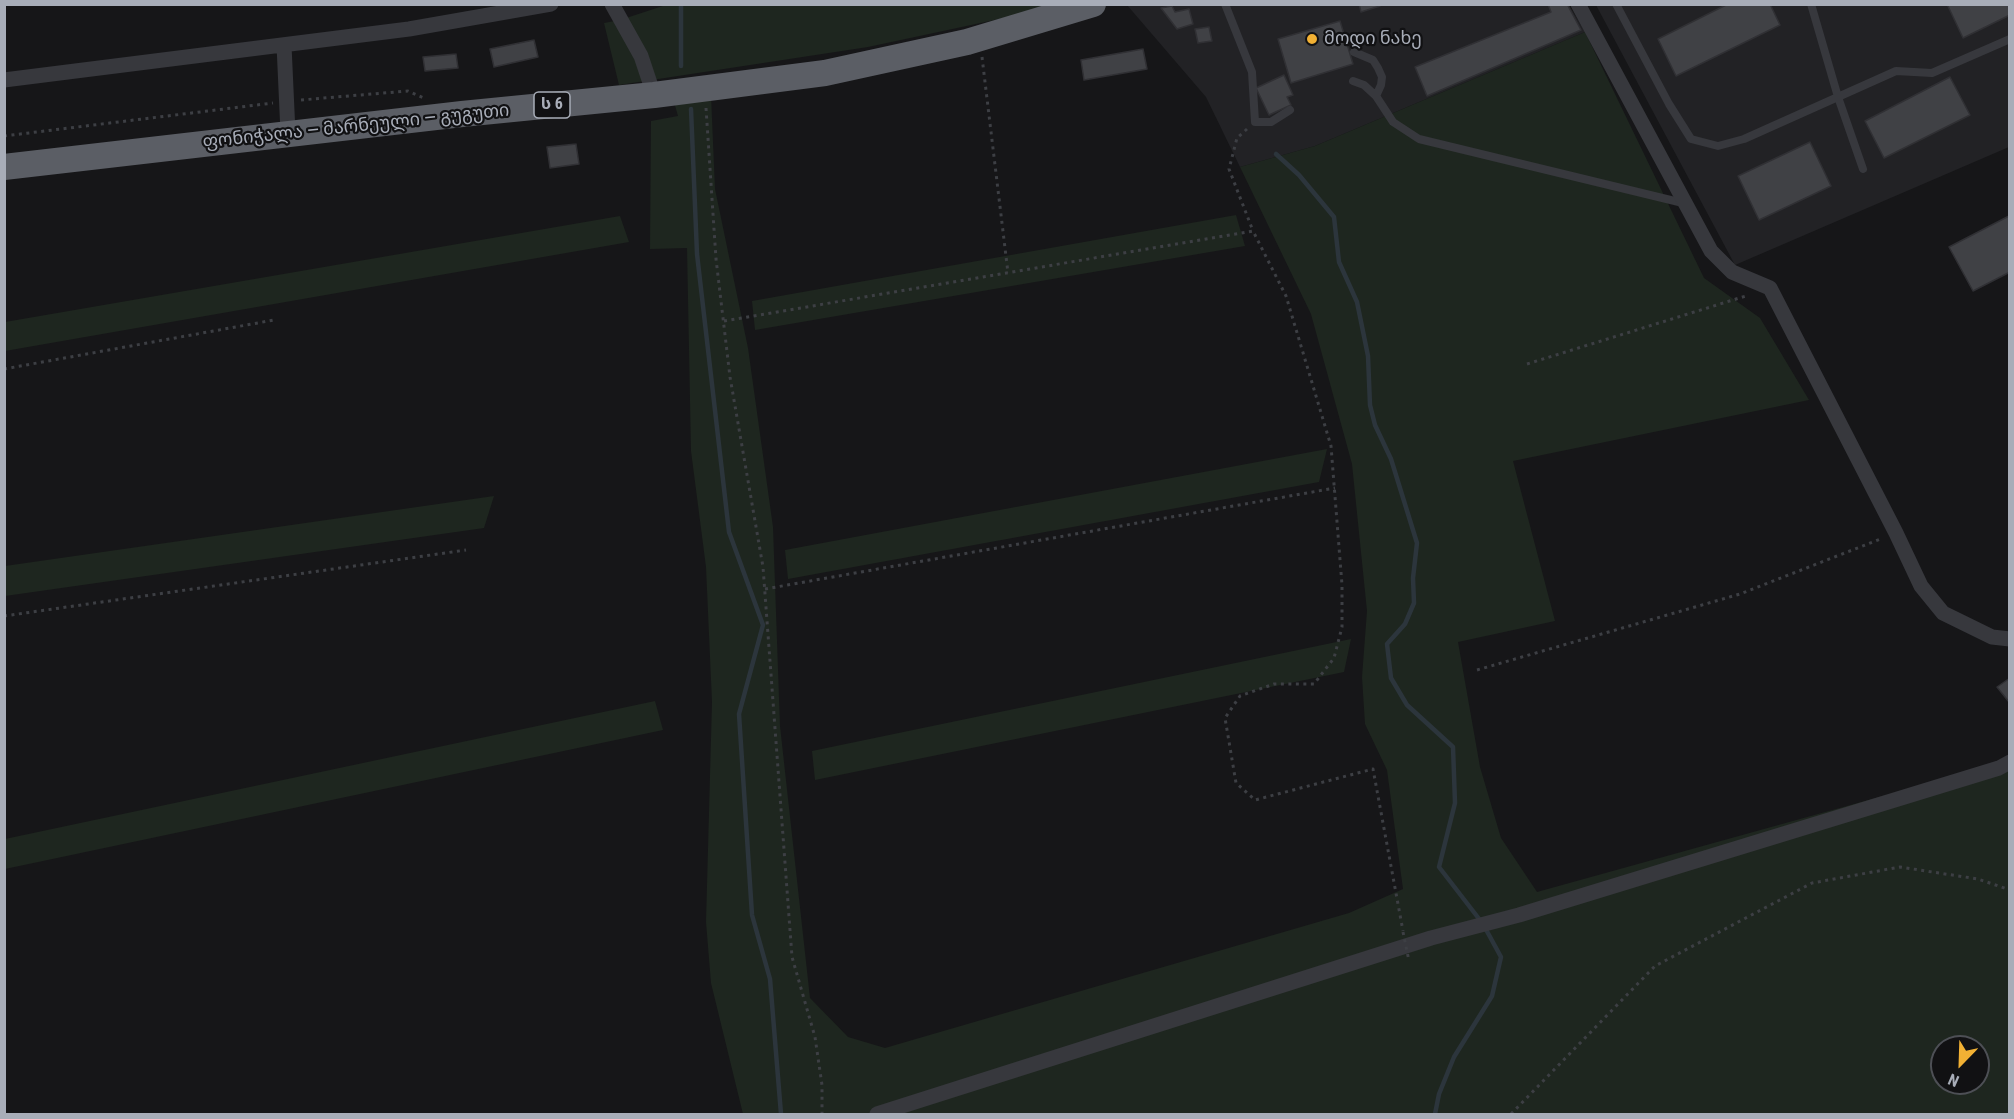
<!DOCTYPE html>
<html>
<head>
<meta charset="utf-8">
<style>
  body { margin:0 }
  #map { position:relative; width:2014px; height:1119px; overflow:hidden; background:#161618; font-family:"Roboto Condensed",sans-serif }
  canvas { display:block }
  .frame { position:absolute; inset:0; border:6px solid #a8adb8; pointer-events:none }
  .north { position:absolute; left:1930px; top:1035px; width:60px; height:60px; box-sizing:border-box; background:#111113; border:2px solid #4d4f55; border-radius:50%; rotate:203deg; font-size:16px; font-weight:700; line-height:24px; text-align:center; color:#a8adb8 }
  .north::after { content:''; display:block; margin:auto; width:21px; height:27px; background:#f2b134; clip-path:polygon(50% 0,100% 100%,50% 72%,0 100%) }
</style>
</head>
<body>
<div id="map">
<canvas width="2014" height="1119"></canvas>
<div class="frame"></div>
<div class="north">N</div>
</div>
<script>
const g = document.querySelector('canvas').getContext('2d');
g.lineJoin = 'round';
function paint(path, color) {
  g.fillStyle = color;
  g.fill(path, 'evenodd');
}
function toPath(rows) {
  const path = new Path2D();
  for (const r of rows) {
    path.moveTo(r[0], r[1]);
    for (let i = 2; i < r.length; i += 2) path.lineTo(r[i], r[i + 1]);
  }
  return path;
}
function strokePath(path, color, width, dash) {
  g.strokeStyle = color;
  g.lineWidth = width;
  g.lineCap = dash ? 'butt' : 'round';
  g.setLineDash(dash || []);
  g.stroke(path);
}
function label(font, color, halo, rows, align = 'center') {
  g.font = font + ' "Roboto Condensed","Noto Sans Georgian",sans-serif';
  g.lineWidth = 4.5;
  g.setLineDash([]);
  g.textBaseline = 'middle';
  g.strokeStyle = halo;
  g.fillStyle = color;
  for (const [text, x, y, turn = 0] of rows) {
    g.save();
    g.translate(x, y);
    g.rotate((+turn || 0) * Math.PI / 180);
    g.textAlign = isNaN(turn) ? turn : align;
    if (halo) g.strokeText(text, 0, 0);
    g.fillText(text, 0, 0);
    g.restore();
  }
}
paint(toPath([
  [1127,5,1569,5,1585,32,1315,146,1240,167,1206,97],
  [1596,5,2009,5,2009,147,1735,265]
]), '#222225');
paint(toPath([
  [669,4,1059,5,1046,9,868,47,619,85,604,23,620,20],
  [1585,32,1704,278,1760,318,1809,400,1513,461,1555,621,1458,642,1480,767,1501,838,1537,892,2009,761,2009,1114,743,1114,711,983,706,922,712,702,706,567,691,451,687,248,650,249,651,121,678,116,674,102,711,95,715,189,748,348,773,527,780,726,810,998,848,1037,885,1048,1349,913,1403,889,1387,770,1365,724,1362,677,1367,611,1352,464,1311,314,1240,167,1315,146],
  [1942,1047,1978,1047,1978,1083,1942,1083],
  [1236,215,1245,246,755,330,752,301],
  [620,216,629,242,5,351,5,322],
  [1327,449,1319,482,788,579,785,550],
  [494,496,484,528,5,596,5,566],
  [1351,639,1344,672,815,780,812,751],
  [655,701,663,730,5,869,5,839]
]), '#1e261f');
strokePath(toPath([
  [681,66,681,4],
  [691,109,697,254,729,532,763,625,739,714,752,915,770,979,781,1114],
  [1276,154,1299,175,1334,217,1339,262,1357,302,1368,356,1370,405,1375,425,1391,459,1417,543,1413,578,1414,603,1405,624,1387,644,1391,678,1407,705,1453,747,1455,803,1439,867,1483,924,1501,957,1492,996,1454,1057,1439,1094,1435,1114]
]), '#2c353c', 4.5);
const building = toPath([
  [1359,4,1380,4,1380,6,1361,12,1359,4],
  [1548,4,1567,4,1581,30,1427,96,1415,67,1551,12,1548,4],
  [1728,4,1770,4,1780,25,1676,76,1658,39,1728,4],
  [1947,4,2010,4,2010,15,1963,38,1947,4],
  [1172,6,1175,12,1189,9,1193,24,1177,29,1161,8,1172,6],
  [1340,21,1353,64,1291,83,1278,39,1340,21],
  [1209,27,1212,41,1198,43,1195,29,1209,27],
  [534,40,538,57,494,67,490,49,534,40],
  [1143,49,1147,69,1084,80,1081,60,1143,49],
  [456,54,458,68,425,71,423,57,456,54],
  [1284,75,1293,95,1287,97,1291,105,1269,115,1256,88,1284,75],
  [1950,77,1970,115,1884,158,1865,121,1950,77],
  [1810,142,1831,186,1759,220,1738,176,1810,142],
  [576,144,579,164,550,168,547,147,576,144],
  [2009,216,2010,272,1973,291,1949,247,2009,216],
  [2010,678,2010,701,2009,702,1997,687,2010,678]
]);
paint(building, '#404145');
strokePath(building, '#303034', 1.5);
strokePath(toPath([
  [982,57,1008,273],
  [301,100,408,91,424,98],
  [706,108,716,259,730,377,763,567,792,957,815,1037,822,1085,822,1114],
  [1247,129,1237,138,1229,169,1253,231],
  [4,136,273,103],
  [724,321,1253,231,1286,296,1331,446,1342,585,1342,627,1334,658,1314,684,1274,684,1240,696,1225,718,1236,783,1255,800,1373,769,1403,931],
  [1527,364,1749,295],
  [4,369,274,320],
  [765,589,1335,488],
  [4,616,466,550],
  [1477,670,1740,594,1883,538],
  [1511,1114,1655,966,1812,883,1900,867,1978,879,2010,890]
]), '#3d3f44', 3, [3, 4.5]);
strokePath(toPath([
  [1225,4,1252,72,1255,122,1271,122,1290,110],
  [1616,4,1669,104,1691,139,1718,146,1744,139,1896,71,1932,73,2010,39],
  [1811,4,1838,97,1863,169],
  [1354,52,1373,60,1378,68,1382,77,1381,85,1376,96],
  [1353,81,1364,85,1376,96,1393,122,1419,139,1683,203]
]), '#37383d', 8);
strokePath(toPath([
  [612,4,641,56,654,95],
  [1578,4,1711,251,1732,272,1770,288,1896,533,1921,586,1943,613,1992,637,2010,639],
  [284,45,288,133],
  [4,80,409,29,551,4],
  [877,1114,1431,938,1519,915,1999,768,2010,762]
]), '#37383d', 15);
strokePath(toPath([
  [4,167,462,114,654,95,825,73,967,42,1093,4]
]), '#5b5e65', 26);
strokePath(toPath([
  [1403,932,1409,961]
]), '#3d3f44', 3, [3, 4.5]);
for (const [x, y, r, color] of [
  [1312,39,6,"#f2b134"]
]) {
  const dot = new Path2D();
  dot.arc(x, y, r, 0, 2 * Math.PI);
  g.fillStyle = color;
  g.fill(dot);
  strokePath(dot, '#111113', 2);
}
for (const [x, y, w] of [
  [552,105,36]
]) {
  const box = new Path2D();
  box.roundRect(x - w / 2, y - 13, w, 26, 4.5);
  g.fillStyle = '#111113';
  g.fill(box);
  strokePath(box, '#a8adb8', 1.5);
}
label('bold 16px', '#a8adb8', null, [
  ["ს 6",552,105]
]);
label('18px', '#a8adb8', '#111113', [
  ["მოდი ნახე",1324,39]
], 'left');
label('18px', '#a8adb8', '#111113', [
  ["ფონიჭალა — მარნეული — გუგუთი",356,127,-6]
]);
</script>
</body>
</html>
